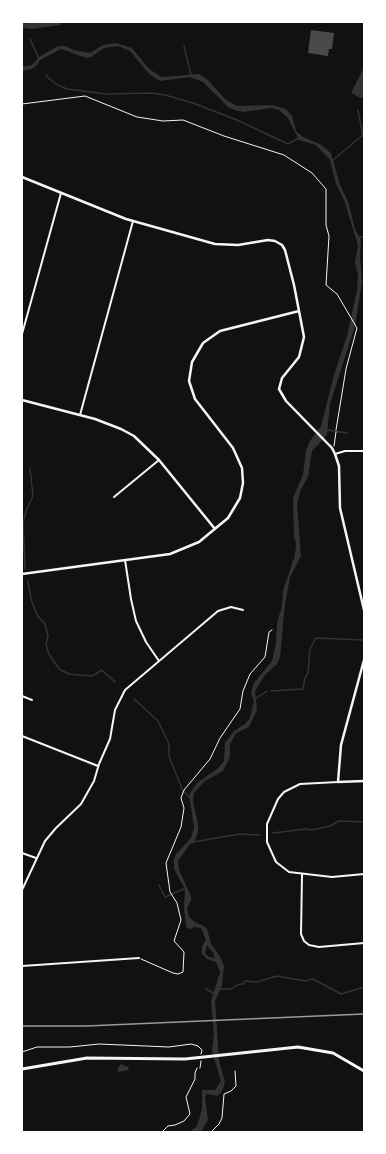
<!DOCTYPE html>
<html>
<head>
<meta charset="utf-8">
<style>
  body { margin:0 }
  #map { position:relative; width:386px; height:1154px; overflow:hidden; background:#111; font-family:"PT Sans Narrow",sans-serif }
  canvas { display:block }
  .frame { position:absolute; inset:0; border:23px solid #fff; pointer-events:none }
</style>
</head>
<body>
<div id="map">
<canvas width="386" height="1154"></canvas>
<div class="frame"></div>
</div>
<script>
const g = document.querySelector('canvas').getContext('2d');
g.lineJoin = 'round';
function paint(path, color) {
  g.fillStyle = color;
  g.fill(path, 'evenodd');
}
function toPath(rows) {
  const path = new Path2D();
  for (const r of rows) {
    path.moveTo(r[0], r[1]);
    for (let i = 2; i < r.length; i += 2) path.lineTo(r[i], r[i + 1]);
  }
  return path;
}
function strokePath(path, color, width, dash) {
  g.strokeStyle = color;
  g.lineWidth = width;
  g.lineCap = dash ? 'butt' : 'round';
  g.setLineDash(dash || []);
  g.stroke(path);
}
paint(toPath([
  [22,22,26,24,28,22,47,22,61,23,61,25,32,29,22,28],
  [116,43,132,48,148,68,161,77,199,74,208,80,225,99,237,106,273,105,286,109,292,116,296,131,303,137,320,144,331,153,340,185,348,201,355,229,361,240,360,256,362,282,355,326,330,404,327,435,312,451,308,477,301,489,297,504,301,556,290,577,285,604,280,657,277,664,265,675,255,691,257,710,249,727,236,733,230,744,230,757,223,771,205,781,194,793,193,801,198,824,198,832,194,843,190,844,178,861,179,870,191,896,191,900,187,908,189,917,195,922,204,926,207,929,211,944,219,955,224,966,222,985,215,1001,219,1060,225,1083,221,1093,217,1096,207,1094,205,1097,208,1120,201,1132,189,1132,196,1127,199,1120,202,1108,202,1090,215,1090,221,1081,212,1051,214,1033,211,1001,220,972,216,962,207,959,202,954,202,946,206,940,201,928,194,927,191,929,186,927,184,909,185,889,174,869,174,859,176,854,191,838,194,827,189,795,197,783,217,769,224,761,225,743,234,731,245,724,250,718,254,701,251,693,254,683,272,661,276,643,277,623,282,606,283,591,295,555,296,543,294,537,293,498,303,475,306,450,310,441,321,426,334,375,347,336,357,290,358,275,355,262,358,245,344,200,336,184,330,160,316,145,299,140,288,118,279,110,271,108,244,112,235,110,229,108,203,82,190,77,160,81,150,75,130,51,118,46,104,48,91,57,86,58,61,49,40,60,38,64,32,69,22,71,22,67,32,65,39,57,58,46,65,46,74,50,90,53,103,45],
  [207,945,214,954,214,958,209,957,205,953],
  [364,67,364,98,361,98,351,93],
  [121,1064,128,1067,129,1070,118,1072,117,1070]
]), '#333');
strokePath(toPath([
  [30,39,39,59],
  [184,46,191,75],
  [46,75,47,77,56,84,67,89,106,94,151,93,165,95,193,103,237,120,288,144,299,138],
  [358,110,363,136],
  [333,160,364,134],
  [359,237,364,237],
  [327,430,347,433],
  [25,569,23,523,26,511,33,496,30,468],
  [28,581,31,599,37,615,45,624,48,636,46,645,49,654,59,669,69,674,92,676,102,670,115,682],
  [271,691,303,689,305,678,308,673,310,649,316,638,363,640],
  [134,699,158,721,169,744,169,756,182,789,189,797],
  [255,699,267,691],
  [273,833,306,829,312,830,330,826,339,821,364,822],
  [193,842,240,834,260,835],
  [159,885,165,897,186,888],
  [206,989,215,994],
  [219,989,231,989,237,985,243,984,245,981,257,982,277,976,305,981,313,979,341,994,364,987]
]), '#333', 1.5);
paint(toPath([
  [311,30,334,33,332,49,329,49,328,56,308,53]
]), '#4a4a4a');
strokePath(toPath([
  [22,104,85,96,137,117,163,121,183,120,224,136,284,155,312,173,326,189,326,225,329,236,326,285,337,294,357,328,346,369,336,430],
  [334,446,336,432],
  [141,959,173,973,178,974,183,972,184,952,174,941,181,920,177,903,170,892,166,863,181,827,184,808,181,798,184,790,210,759,220,738,240,709,243,691,250,674,265,657,269,632,272,630],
  [22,1052,37,1047,70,1047,99,1044,169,1047,191,1044,198,1046,202,1050,201,1054],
  [200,1068,201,1061],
  [162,1132,168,1126,175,1125,184,1121,190,1114,186,1097,195,1079,195,1073,197,1068],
  [211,1132,219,1124,222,1118,224,1094,231,1091,236,1086,235,1071]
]), '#f5f5f5', 1);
strokePath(toPath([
  [22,334,61,193],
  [80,415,133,221],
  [335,454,345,451,364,451],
  [114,497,159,460],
  [125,560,131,599,136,621,146,642,159,661],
  [22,696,32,700],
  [22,736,98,766],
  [338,782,300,784,284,792,278,799,267,824,267,842,276,862,289,872,332,877,364,874],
  [22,853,36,858],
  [302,875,301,934,304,941,309,945,319,947,364,943],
  [22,890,45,841,56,828,81,804,94,781,99,764,110,739,115,710,125,690,218,611,231,607,243,610],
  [22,966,139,958]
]), '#f5f5f5', 2);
strokePath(toPath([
  [22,177,126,219,215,244,238,245,268,240,275,241,282,245,285,250,294,285,304,337,299,357,282,378,279,389,286,401,332,448,335,454,339,466,340,508,364,610],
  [22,400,95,419,121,429,134,436,159,460,215,529],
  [22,574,170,554,199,542,228,518,240,498,243,483,242,468,233,448,195,399,189,381,192,362,203,343,220,331,299,311],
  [364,660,341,745,338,782,364,781]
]), '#f5f5f5', 2.5);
strokePath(toPath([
  [22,1069,87,1058,185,1059,298,1047,333,1053,364,1071]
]), '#f5f5f5', 3);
strokePath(toPath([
  [22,1026,86,1026,364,1014]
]), '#9a9a9a', 1.5);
</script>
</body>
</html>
